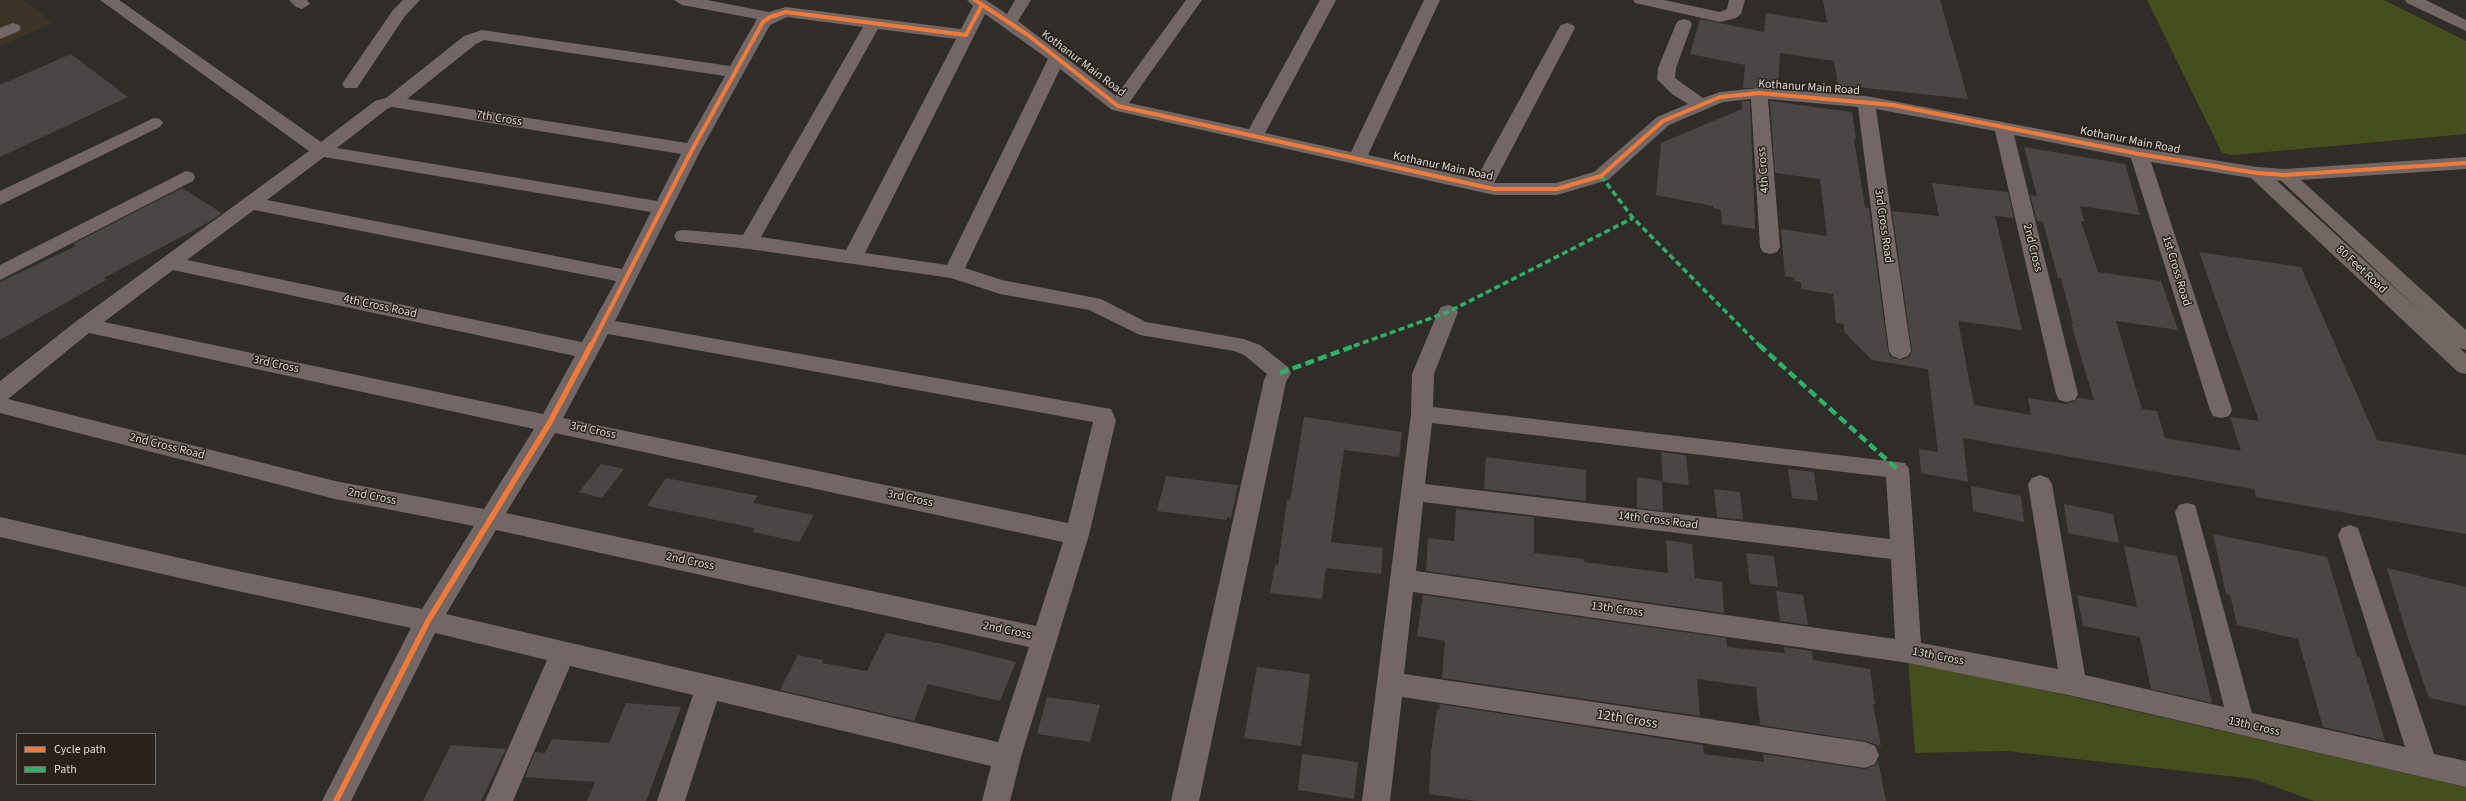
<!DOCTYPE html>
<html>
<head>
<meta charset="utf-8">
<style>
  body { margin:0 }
  #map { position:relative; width:2466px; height:801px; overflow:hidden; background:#302c28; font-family:"Source Sans 3",sans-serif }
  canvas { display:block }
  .legend { position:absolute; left:16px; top:733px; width:140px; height:52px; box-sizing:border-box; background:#29221b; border:1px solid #716c65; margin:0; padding:5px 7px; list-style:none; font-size:12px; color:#dedad5 }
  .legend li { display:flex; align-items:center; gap:8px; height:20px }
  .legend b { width:20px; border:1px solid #716c65 }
</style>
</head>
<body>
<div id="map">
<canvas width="2466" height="801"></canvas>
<ul class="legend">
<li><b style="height:5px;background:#f17a3a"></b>Cycle path</li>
<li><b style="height:5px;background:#2db169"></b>Path</li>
</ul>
</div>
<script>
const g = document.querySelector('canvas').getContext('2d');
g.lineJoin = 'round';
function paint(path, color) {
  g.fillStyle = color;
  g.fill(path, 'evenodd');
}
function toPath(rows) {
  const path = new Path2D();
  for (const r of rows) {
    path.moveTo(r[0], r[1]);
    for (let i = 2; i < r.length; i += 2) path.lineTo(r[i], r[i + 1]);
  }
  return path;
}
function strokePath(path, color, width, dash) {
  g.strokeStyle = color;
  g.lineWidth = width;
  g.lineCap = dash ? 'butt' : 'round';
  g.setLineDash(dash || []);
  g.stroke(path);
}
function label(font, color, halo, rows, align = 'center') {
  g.font = font + ' "Source Sans 3",sans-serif';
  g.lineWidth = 3;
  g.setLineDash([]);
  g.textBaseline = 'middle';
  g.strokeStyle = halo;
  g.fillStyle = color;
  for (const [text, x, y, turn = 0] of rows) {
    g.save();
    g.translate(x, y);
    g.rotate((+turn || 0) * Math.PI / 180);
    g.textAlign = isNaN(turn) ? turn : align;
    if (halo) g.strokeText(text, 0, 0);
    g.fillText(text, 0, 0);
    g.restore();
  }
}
paint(toPath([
  [0,0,24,0,53,23,0,46]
]), '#3e3327');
paint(toPath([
  [2147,0,2384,0,2466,41,2466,134,2233,155,2222,153],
  [1908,659,2466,787,2466,801,2314,801,2254,779,2006,751,1915,753]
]), '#454f1d');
paint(toPath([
  [1823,0,1940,0,1968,99,1838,85,1834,61,1780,53,1778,88,1743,88,1745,65,1690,54,1700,19,1764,32,1766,13,1827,23],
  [71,54,128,97,0,157,0,85],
  [1742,101,1750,101,1755,229,1722,224,1721,210,1713,208,1713,206,1656,195,1661,143,1742,109],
  [1770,101,1852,112,1856,139,1854,139,1865,207,1869,208,1888,351,1891,357,1901,360,1909,357,1912,351,1892,211,1939,216,1932,183,2008,192,2014,218,1995,216,2022,330,1958,321,1974,405,2031,415,2028,398,2066,404,2075,401,2078,398,2094,400,2071,324,2073,324,2061,278,2058,278,2043,222,2037,221,2030,195,2037,196,2024,147,2125,164,2140,215,2080,206,2084,221,2081,221,2098,272,2161,281,2178,330,2116,321,2142,409,2157,411,2165,438,2241,451,2230,417,2259,421,2199,252,2301,267,2377,440,2466,455,2466,534,2256,497,2254,489,1963,438,1968,482,1921,473,1919,449,1938,452,1928,369,1872,360,1849,337,1848,334,1845,334,1843,324,1836,323,1833,294,1801,289,1801,282,1794,281,1794,278,1785,276,1781,229,1827,236,1820,179,1775,173],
  [182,188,222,213,209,222,104,278,106,280,0,340,0,282,76,246,73,244],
  [1304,417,1402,432,1399,457,1344,450,1331,542,1383,548,1381,574,1326,568,1322,599,1270,593,1275,564,1278,565,1287,500,1290,501],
  [1661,452,1686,455,1689,485,1663,482],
  [1486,457,1586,470,1586,501,1484,489],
  [601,464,624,469,602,498,579,492],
  [1788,469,1814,472,1818,501,1792,498],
  [1166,476,1238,485,1231,518,1227,517,1227,520,1157,511],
  [1637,477,1662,481,1663,511,1637,508],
  [666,478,758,496,753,503,814,515,799,542,753,532,755,528,647,506],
  [1971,486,2021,496,2024,522,1973,511],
  [1714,489,1740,492,1743,520,1717,517],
  [2064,504,2113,514,2119,543,2068,533],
  [1456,509,1534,517,1534,553,1584,559,1584,562,1668,573,1666,540,1692,544,1695,578,1722,582,1724,613,1426,571,1428,538,1454,541],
  [2213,534,2327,557,2357,656,2360,657,2385,741,2323,727,2298,639,2237,625,2230,595,2226,594],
  [2124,546,2177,556,2212,703,2151,689,2140,637,2083,626,2077,595,2137,607],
  [1746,553,1774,556,1778,587,1750,584],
  [2387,568,2466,587,2466,706,2429,698,2406,632],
  [1776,591,1803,595,1808,625,1780,621],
  [1423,595,1726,638,1727,647,1785,653,1784,647,1812,651,1813,660,1870,669,1875,704,1873,704,1881,746,1865,741,1760,725,1756,687,1697,679,1700,716,1442,678,1445,641,1417,636],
  [886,633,938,643,1016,662,1000,701,928,684,914,721,780,690,798,655,823,660,822,663,867,671],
  [1257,667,1310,674,1301,746,1244,738],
  [1047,697,1100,705,1090,742,1037,734],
  [626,703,681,707,646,801,587,801,595,782,525,777,535,752,545,753,552,739,609,743],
  [1440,704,1703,745,1704,754,1764,762,1763,754,1865,769,1876,765,1878,761,1886,801,1476,801,1429,794,1431,752,1437,709,1439,710],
  [451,745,506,749,481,801,423,801],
  [1302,754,1358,762,1354,799,1298,790]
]), '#4a4646');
paint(toPath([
  [100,0,119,0,321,142,375,101,386,98,464,36,482,30,730,66,757,19,682,5,674,0,707,0,769,12,786,7,961,29,973,6,967,0,986,0,1007,14,1015,0,1031,0,1018,21,1116,96,1186,0,1202,0,1129,103,1249,129,1320,0,1336,0,1265,133,1351,152,1424,0,1440,0,1368,155,1476,179,1559,28,1561,25,1567,23,1573,25,1575,28,1494,183,1556,183,1594,172,1657,117,1688,104,1672,94,1657,79,1658,68,1676,24,1678,21,1684,19,1690,21,1692,24,1676,68,1675,78,1703,98,1720,92,1759,88,1866,96,2139,148,2257,167,2284,169,2466,157,2466,169,2284,181,2257,179,2151,162,2232,410,2229,416,2221,418,2213,416,2210,410,2131,158,2014,135,2078,394,2075,400,2067,402,2059,400,2056,394,1995,131,1876,109,1911,351,1908,356,1900,359,1892,356,1889,351,1858,107,1768,99,1780,247,1777,252,1770,254,1763,252,1760,247,1751,99,1723,102,1669,125,1608,180,1557,195,1494,195,1112,110,1060,69,965,268,1002,280,1101,299,1146,322,1244,339,1260,345,1288,367,1291,373,1286,382,1199,801,1171,801,1264,380,1267,374,1244,355,1234,351,1140,335,1089,310,1000,294,951,278,749,249,677,241,674,236,677,231,684,230,743,235,863,27,787,17,770,25,701,150,615,321,1111,409,1116,420,1089,535,1021,757,1010,801,982,801,991,766,717,701,685,801,657,801,693,695,570,666,513,801,485,801,547,660,435,633,351,801,322,801,411,628,228,589,0,537,0,517,228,569,422,609,474,526,335,499,0,413,0,381,78,320,309,151,100,0],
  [985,14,1048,59,947,265,865,253,985,14],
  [878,29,956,39,846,250,761,237,878,29],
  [484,40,725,76,687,143,407,99,476,44,484,40],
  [392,107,681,154,657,201,337,148,387,109,392,107],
  [324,157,651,212,622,269,267,200,324,157],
  [254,210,616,281,582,342,187,260,254,210],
  [173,270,575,356,543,414,104,322,173,270],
  [89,333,534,429,484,509,335,481,8,399,89,333],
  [608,334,1093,422,1068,523,563,418,608,334],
  [555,433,1063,542,1036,626,506,513,555,433],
  [496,530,1029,647,998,742,446,614,496,530],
  [289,0,307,0,310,4,302,9,296,7,289,0],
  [403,0,420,0,405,16,357,88,345,88,342,84,393,10,403,0],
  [1633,0,1664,0,1720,12,1727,9,1729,0,1745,0,1741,14,1736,18,1720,22,1635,3,1633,0],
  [2405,0,2426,0,2466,20,2466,31,2407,3,2405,0],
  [13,23,19,25,21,28,19,31,0,39,0,28,13,23],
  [154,118,160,119,163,123,160,127,0,205,0,191,154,118],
  [186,171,193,173,195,177,193,181,0,280,0,265,186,171],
  [1448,305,1455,307,1458,312,1434,374,1433,407,1905,463,1909,469,1921,643,2058,669,2028,484,2032,478,2040,475,2048,478,2052,484,2085,675,2224,707,2175,512,2179,505,2187,503,2195,505,2252,713,2405,747,2338,535,2342,528,2350,525,2358,528,2434,754,2466,761,2466,787,2073,696,1909,663,1413,592,1404,674,1865,742,1875,746,1879,755,1875,764,1865,768,1402,697,1390,801,1362,801,1411,414,1412,374,1438,312,1441,307,1448,305],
  [1432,423,1886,477,1890,539,1425,484,1432,423],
  [1423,502,1891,559,1895,639,1416,571,1423,502]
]), '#726764');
paint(toPath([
  [2257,167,2264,169,2421,312,2275,175,2277,171,2284,169,2291,171,2466,330,2466,350,2460,348,2466,354,2466,374,2458,372,2250,177,2248,173,2250,169,2257,167]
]), '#736764');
strokePath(toPath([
  [1601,176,1633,218,1760,346],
  [1354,346,1448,312,1633,218]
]), '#2db169', 3.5, [6, 3.5]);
strokePath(toPath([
  [1759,345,1897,469],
  [1280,373,1357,345]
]), '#2db169', 4.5, [9, 4.5]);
strokePath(toPath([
  [975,0,1028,35,1118,106,1494,189,1557,189,1601,176,1663,121,1720,97,1759,93,1893,105,2139,154,2257,173,2284,175,2466,163],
  [591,346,692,150,763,22,770,17,786,12,966,35,982,5]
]), '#f17a3a', 4);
strokePath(toPath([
  [336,801,428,621,550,422,591,345]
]), '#f17a3a', 5.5);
label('12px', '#dedad5', '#29221b', [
  ["Kothanur Main Road",1083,64,37],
  ["Kothanur Main Road",1809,88,4],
  ["7th Cross",499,119,9],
  ["Kothanur Main Road",2130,141,11],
  ["Kothanur Main Road",1443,167,12],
  ["4th Cross",1764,170,-94],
  ["3rd Cross Road",1883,226,82],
  ["2nd Cross",2032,248,76],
  ["80 Feet Road",2361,270,43],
  ["1st Cross Road",2176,271,73],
  ["4th Cross Road",380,307,12],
  ["3rd Cross",276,365,12],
  ["3rd Cross",593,431,12],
  ["2nd Cross Road",167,447,14],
  ["2nd Cross",372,497,11],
  ["3rd Cross",910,499,12],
  ["14th Cross Road",1658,521,7],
  ["2nd Cross",690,562,12],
  ["13th Cross",1617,610,8],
  ["2nd Cross",1007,631,12],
  ["13th Cross",1938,657,11],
  ["13th Cross",2254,727,13]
]);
label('14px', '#dedad5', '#29221b', [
  ["12th Cross",1627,720,9]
]);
</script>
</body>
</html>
